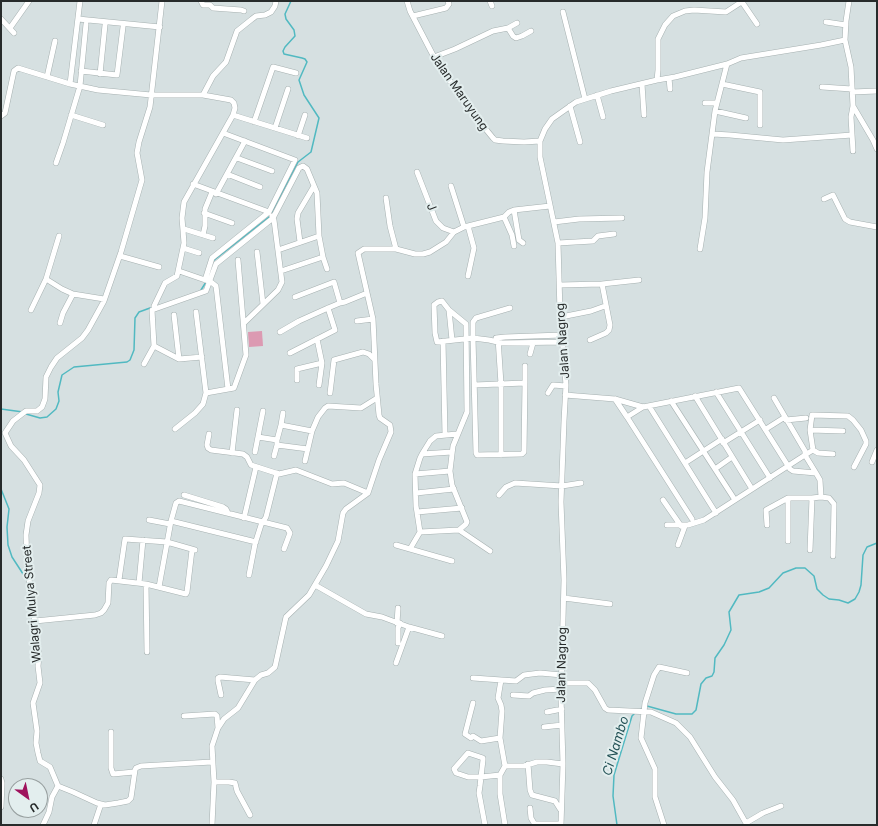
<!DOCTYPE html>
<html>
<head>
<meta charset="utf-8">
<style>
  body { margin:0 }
  #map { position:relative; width:878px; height:826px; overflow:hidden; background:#d6e0e1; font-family:Inter,sans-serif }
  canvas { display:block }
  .frame { position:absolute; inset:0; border:2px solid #272b2b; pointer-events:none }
  .north { position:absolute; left:8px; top:778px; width:40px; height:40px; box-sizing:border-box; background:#e3eeee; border:1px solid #98a0a0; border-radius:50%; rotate:147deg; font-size:11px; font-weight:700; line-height:16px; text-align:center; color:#272b2b }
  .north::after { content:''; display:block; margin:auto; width:14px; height:18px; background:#9f125d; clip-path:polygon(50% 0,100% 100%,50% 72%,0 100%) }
</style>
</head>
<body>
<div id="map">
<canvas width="878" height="826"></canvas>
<div class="frame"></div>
<div class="north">U</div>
</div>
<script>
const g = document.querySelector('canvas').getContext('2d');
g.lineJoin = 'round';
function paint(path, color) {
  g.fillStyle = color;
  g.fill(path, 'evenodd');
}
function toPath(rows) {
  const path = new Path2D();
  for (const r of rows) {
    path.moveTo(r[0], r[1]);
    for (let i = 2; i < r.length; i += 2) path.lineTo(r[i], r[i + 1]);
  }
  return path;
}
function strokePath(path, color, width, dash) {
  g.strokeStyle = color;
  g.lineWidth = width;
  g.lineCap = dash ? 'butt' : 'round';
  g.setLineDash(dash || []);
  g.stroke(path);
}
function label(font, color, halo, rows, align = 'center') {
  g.font = font + ' Inter,sans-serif';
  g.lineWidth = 4;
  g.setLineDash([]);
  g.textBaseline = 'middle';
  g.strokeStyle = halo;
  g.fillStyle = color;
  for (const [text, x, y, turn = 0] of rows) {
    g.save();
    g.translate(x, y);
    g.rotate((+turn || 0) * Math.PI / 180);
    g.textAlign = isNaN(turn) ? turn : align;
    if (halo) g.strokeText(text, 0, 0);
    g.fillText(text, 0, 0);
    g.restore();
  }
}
paint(toPath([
  [262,331,263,346,249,347,248,332]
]), '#dc9ab2');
strokePath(toPath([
  [213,261,269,217,272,212,298,162,311,152,319,118,304,95,299,80,307,62,305,59,302,58,284,54,283,51,285,47,295,36,294,30,286,19,285,14,291,1],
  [201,290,206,282],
  [1,409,23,412],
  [26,414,40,418,47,417,56,409,59,401,58,392,62,375,74,367,127,362,130,360,134,350,135,318,139,312,150,308],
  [1,489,9,509,7,527,8,545,12,557,27,580],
  [640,710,647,706,676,714,692,714,696,710,701,684,706,678,712,676,714,672,715,658,724,645,731,630,729,612,739,595,759,592,769,588,783,573,796,568,805,568,814,576,817,589,823,595,829,599,839,600,848,603,855,599,859,592,861,585,863,555,867,547,877,543],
  [617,825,613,796,614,775,632,716,635,713]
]), '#51b9c1', 1.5);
const minor = toPath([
  [201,1,203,5,210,5,213,8,241,10,244,11],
  [407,1,410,11,434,57,466,105,493,138,495,140,503,141,524,142,540,141],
  [490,1,492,6],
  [849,1,846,21,845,40,851,67,853,106,851,117,853,151],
  [742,2,757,24],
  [563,12,585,99],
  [413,16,446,8,449,4,448,1],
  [1,19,14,33],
  [78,19,160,27],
  [826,22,846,25],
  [10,28,29,1],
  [508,28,513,36,516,38,522,36,531,31],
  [434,57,455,49,493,31,508,28,517,23],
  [81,71,117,75,123,27],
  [100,74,105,25],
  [47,77,55,41],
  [669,78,670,89],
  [657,80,675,77,727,64,741,58,821,45,845,40],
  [70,84,80,1],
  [642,84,644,115],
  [722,84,760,92,760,125],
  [822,87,852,89],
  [852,92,877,91],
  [203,95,213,76,226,62,237,31,252,19,256,16,265,15,271,12,275,6,276,1],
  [597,95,603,117],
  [705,103,717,103],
  [570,106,580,142],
  [853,106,873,140,877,149],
  [715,111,746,118],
  [71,115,103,125],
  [233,115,307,138],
  [1,116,5,113,14,71,18,68,70,84,98,90,151,95,203,95,231,100,234,103,235,108,233,115,184,202,182,218,184,243,177,276,165,283,154,306],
  [254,122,273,67,296,73],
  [275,128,288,89],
  [713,134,730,135,783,140,852,135],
  [298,136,305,115],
  [237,158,272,171],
  [56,163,63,143,80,86,86,24],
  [417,172,436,221,443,228,454,232],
  [227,174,260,187],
  [193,184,269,212],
  [451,186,464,227],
  [216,194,245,141],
  [386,198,390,226,396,249],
  [824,199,833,195,845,219,850,222,877,227],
  [514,210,519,240,523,243],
  [204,213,232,223],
  [504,217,512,235,514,246],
  [554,222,579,219,622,218],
  [468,226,474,248,468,276],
  [184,229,213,238],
  [203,235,205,226,205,209,212,192],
  [300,242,297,219,298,213,314,186],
  [558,243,593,241,598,236,614,234],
  [183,248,199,253],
  [700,249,705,218,707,172,715,111,727,64],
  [278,250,319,236],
  [257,252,263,304],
  [120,256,159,267],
  [179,271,211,282,216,286,228,389],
  [281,271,323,257],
  [46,279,59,236],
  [205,280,212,258,269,212,295,160,223,133],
  [560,285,602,284,639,280],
  [295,297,334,282,340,303],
  [31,310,46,279,62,289,73,294,104,299],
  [449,310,466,324,467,412,453,446,450,471,452,485,467,522,466,524,459,530,420,532,416,506,415,474,420,458,422,454,452,452],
  [174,315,179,359],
  [561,317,591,311,605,306],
  [357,321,373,319],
  [60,323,63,313,73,294],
  [244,323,278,290,282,282,274,220,272,216],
  [280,332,299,321,328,308,340,303,345,302,367,293],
  [496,338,505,337,562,335],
  [498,338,501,384,501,455],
  [317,339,322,363,319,385],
  [452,340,449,310,442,301,438,302,434,305,435,333,437,342,473,338,489,340,502,343,562,342],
  [590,340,606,333,609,330,610,325,602,284],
  [443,341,445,435],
  [154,346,152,310,206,291,216,264,273,218,299,168,303,166,307,169,317,193,319,236,323,257,327,269],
  [154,346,179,359,202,357],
  [290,353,335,330,328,308],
  [530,354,533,343],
  [144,364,154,346],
  [297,380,297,369,322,363],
  [525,383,525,366],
  [474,385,525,383,524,452,522,454,477,455,476,453,473,338,473,322,476,318,510,308],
  [716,392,770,478],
  [206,393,234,388,246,355,238,260],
  [330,393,334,360,363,352,369,354,374,359],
  [548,393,553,385,566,386],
  [565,395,615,399,643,407,739,388,790,469,793,471,816,473,820,480,821,497,812,498,810,550],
  [695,396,752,489],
  [615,399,627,417,643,407],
  [671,401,735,500],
  [649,406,716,513],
  [627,417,692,519],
  [786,420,806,418],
  [281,425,283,413],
  [175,429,195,413,203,404,206,393,196,312],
  [766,429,785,417],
  [810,430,843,431],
  [209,434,207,445,208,448,211,450,243,454,247,457,251,465,279,474,296,470,332,484,344,483,368,493],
  [258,437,277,440],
  [723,443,760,420],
  [308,449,277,445,277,440,281,425,312,431],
  [813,450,818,453,833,454],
  [255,452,263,411],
  [232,453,237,410],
  [422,454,430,441,436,436,457,434],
  [274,456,277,445],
  [305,461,312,431,318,417,325,408,328,406,361,408,377,398],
  [872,462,877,450],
  [685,463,722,439],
  [715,469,732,457],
  [816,473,805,455,813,450,810,430,812,415,848,416,853,420,861,430,866,441,866,444,854,467],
  [415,474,450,471],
  [416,493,454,489],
  [184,495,223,507,226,509,228,513],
  [499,495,506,487,515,483,562,486,581,483],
  [821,497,829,498,834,504,833,556],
  [788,498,788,541],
  [663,500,681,526],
  [417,512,462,508],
  [244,518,256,467],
  [149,520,170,524],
  [171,521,256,542],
  [667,525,688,525,704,520,805,455,805,451,774,398],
  [767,525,766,510,788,498,812,498],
  [459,530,490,551],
  [420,532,410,549,452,561],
  [396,545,410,549],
  [678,545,685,526],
  [249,575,255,544,261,525,266,517,277,473],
  [119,580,125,539,167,542,195,550],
  [139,583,143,540],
  [146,584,147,652],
  [315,585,366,614,382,617,409,627,442,636],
  [159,587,171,521,176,503,179,501,287,528,290,533,284,549],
  [564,598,610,604],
  [35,621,95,615,101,613,104,610,108,603,109,583,111,580,146,584,186,594,187,592,192,550],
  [397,623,398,608],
  [398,643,398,628,400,623],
  [396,663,409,627],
  [473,678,516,681,524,675,540,673,562,675],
  [501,680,498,698,501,705,502,711,500,738,505,766,500,775,500,794,505,825],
  [562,683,588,683,595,690,605,708,608,710,651,712,676,723,690,737,715,777,733,800,747,825],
  [221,695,218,681,218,678,220,677,255,680],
  [513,695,529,696,533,693,545,690,561,689],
  [473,703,465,734,471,738,473,736,481,741,500,738],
  [547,712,562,709],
  [184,716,215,714,217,716,218,728],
  [544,727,562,725],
  [111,732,111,768,113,774,134,772],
  [528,764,530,790,532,795,555,801,560,809],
  [505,766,524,766,537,762,547,762,563,764],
  [1,779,2,783,1,807],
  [214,782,229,782,235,783,237,791,250,815],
  [58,786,50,767,40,761,38,753,36,743,37,731,33,703,40,683,38,666,39,656,27,563,26,535,28,521,39,493,40,485,24,460,11,446,5,433,13,421,22,414,26,411,37,411,42,407,45,399,46,377,51,367,57,358,82,338,88,330,104,301,121,252,142,180,137,153,139,142,150,107,162,1],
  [58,786,73,792,97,803,105,805,118,803,128,801,131,798,135,770,136,768,141,766,212,762],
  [530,808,531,818,534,823,536,824,561,824],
  [746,823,763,813,781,806],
  [43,825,49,812,52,797,58,786],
  [94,825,101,804],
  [212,825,214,782,212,746,218,728,224,719,238,708,255,680,261,675,268,673,275,667,286,617,309,595,326,566,338,541,343,513,346,509,368,493,379,460,391,432,390,425,380,418,379,415,376,384,373,319,358,253,364,249,396,249,415,254,423,254,430,252,446,242,454,232,464,227,504,217,509,212,514,210,550,206],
  [485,825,479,793,480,786,481,777,483,760,483,758,468,753,454,769,456,773,468,777,481,777,500,775],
  [561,825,563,764,561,697,564,580,561,502,564,421,566,385,560,312,558,243,540,157,540,141,545,129,552,119,576,102,611,91,657,80,658,70,658,39,665,25,673,16,685,11,694,10,726,12,743,1],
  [664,825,655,797,655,769,641,738,645,703,654,675,659,667,687,673]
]);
strokePath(minor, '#a6b0b0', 6);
strokePath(minor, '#fff', 5);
label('12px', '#272b2b', '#e3eeee', [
  ["Jalan Maruyung",459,92,55],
  ["J",431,207,69],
  ["Jalan Nagrog",563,341,-94],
  ["Walagri Mulya Street",32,604,-95],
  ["Jalan Nagrog",562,665,-89]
]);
label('italic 13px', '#235155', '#e3eeee', [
  ["Ci Nambo",616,746,-73]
]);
</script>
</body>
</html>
